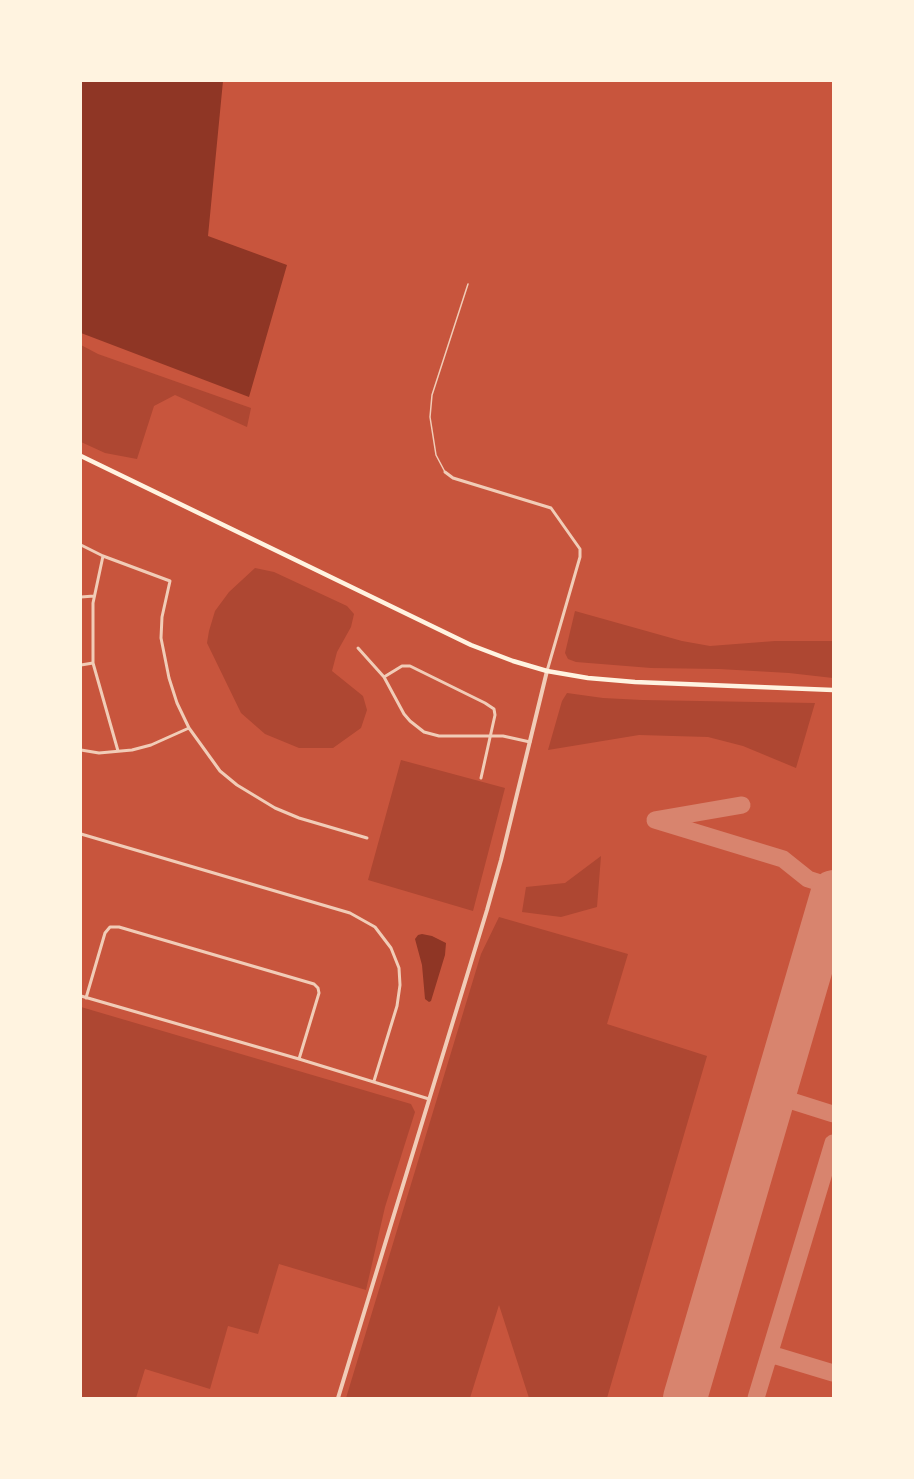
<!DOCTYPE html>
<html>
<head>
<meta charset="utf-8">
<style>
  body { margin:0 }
  #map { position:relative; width:914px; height:1479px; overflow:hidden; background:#c8553d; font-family:"Alegreya Sans",sans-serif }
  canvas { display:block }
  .frame { position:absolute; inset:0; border:82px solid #fff3e0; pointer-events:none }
</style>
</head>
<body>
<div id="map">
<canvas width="914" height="1479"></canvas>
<div class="frame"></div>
</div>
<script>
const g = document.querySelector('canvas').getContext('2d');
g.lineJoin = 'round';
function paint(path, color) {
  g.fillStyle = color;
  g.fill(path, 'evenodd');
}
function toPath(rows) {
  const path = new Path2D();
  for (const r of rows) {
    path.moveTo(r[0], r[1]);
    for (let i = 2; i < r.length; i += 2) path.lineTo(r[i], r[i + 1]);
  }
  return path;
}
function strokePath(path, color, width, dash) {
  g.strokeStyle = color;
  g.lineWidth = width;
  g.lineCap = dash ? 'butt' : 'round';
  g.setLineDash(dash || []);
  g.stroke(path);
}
paint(toPath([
  [81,345,98,354,251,408,247,427,175,395,154,406,137,459,105,453,81,442],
  [255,568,274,572,347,606,354,614,351,627,337,652,332,671,363,696,367,710,361,728,333,748,299,748,265,734,241,713,207,643,209,631,215,611,229,592],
  [575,611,682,641,710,646,775,641,833,641,833,678,789,673,719,669,651,668,576,662,568,659,565,653],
  [567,693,603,698,642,700,815,703,796,768,743,746,708,737,639,735,548,750,562,701],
  [401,760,505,788,473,911,368,880],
  [601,856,597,907,561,917,522,912,526,887,565,883],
  [499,917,628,954,607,1024,707,1056,607,1398,529,1398,499,1305,470,1398,346,1398,481,954],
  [81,1007,411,1104,415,1112,385,1207,366,1290,279,1264,258,1334,228,1326,210,1389,145,1369,136,1398,81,1398]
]), '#ae4732');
paint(toPath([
  [81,81,223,81,208,236,287,265,249,397,81,333],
  [422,934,432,936,446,943,445,955,431,1001,429,1002,425,999,422,965,415,939,418,935]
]), '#8f3625');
strokePath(toPath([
  [742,805,655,820,783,859,808,879,833,887],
  [773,1095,833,1114],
  [770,1354,833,1373],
  [756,1398,833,1143]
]), '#d8846e', 17);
strokePath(toPath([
  [685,1398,833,892]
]), '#d8846e', 44);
strokePath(toPath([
  [445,472,436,455,430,417,432,395,468,284]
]), '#f1ccb7', 1.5);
strokePath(toPath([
  [445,472,453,478,551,508,580,549,580,557,547,671],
  [81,545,103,556,170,581,162,617,161,638,169,678,177,703,189,728],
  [103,556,93,603,93,663,118,751],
  [81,597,94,596],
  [358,648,384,677,404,714,410,721,424,732,439,736,503,736,530,742],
  [81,665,93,663],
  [384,677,402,666,410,666,485,703,494,709,495,715,481,778],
  [81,750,99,753,132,750,151,745,189,728,220,771,237,785,275,808,299,818,367,838],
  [81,834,350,913,375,927,391,948,399,968,400,985,397,1006,374,1081],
  [81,996,299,1059,429,1099],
  [86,998,105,933,110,927,119,927,314,984,318,988,319,993,299,1059]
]), '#f1ccb7', 3);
strokePath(toPath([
  [338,1398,487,910,501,860,547,671]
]), '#f1ccb7', 4);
strokePath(toPath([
  [81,456,471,645,513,661,547,671,588,678,635,682,833,690]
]), '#fff3e0', 4.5);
</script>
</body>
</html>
